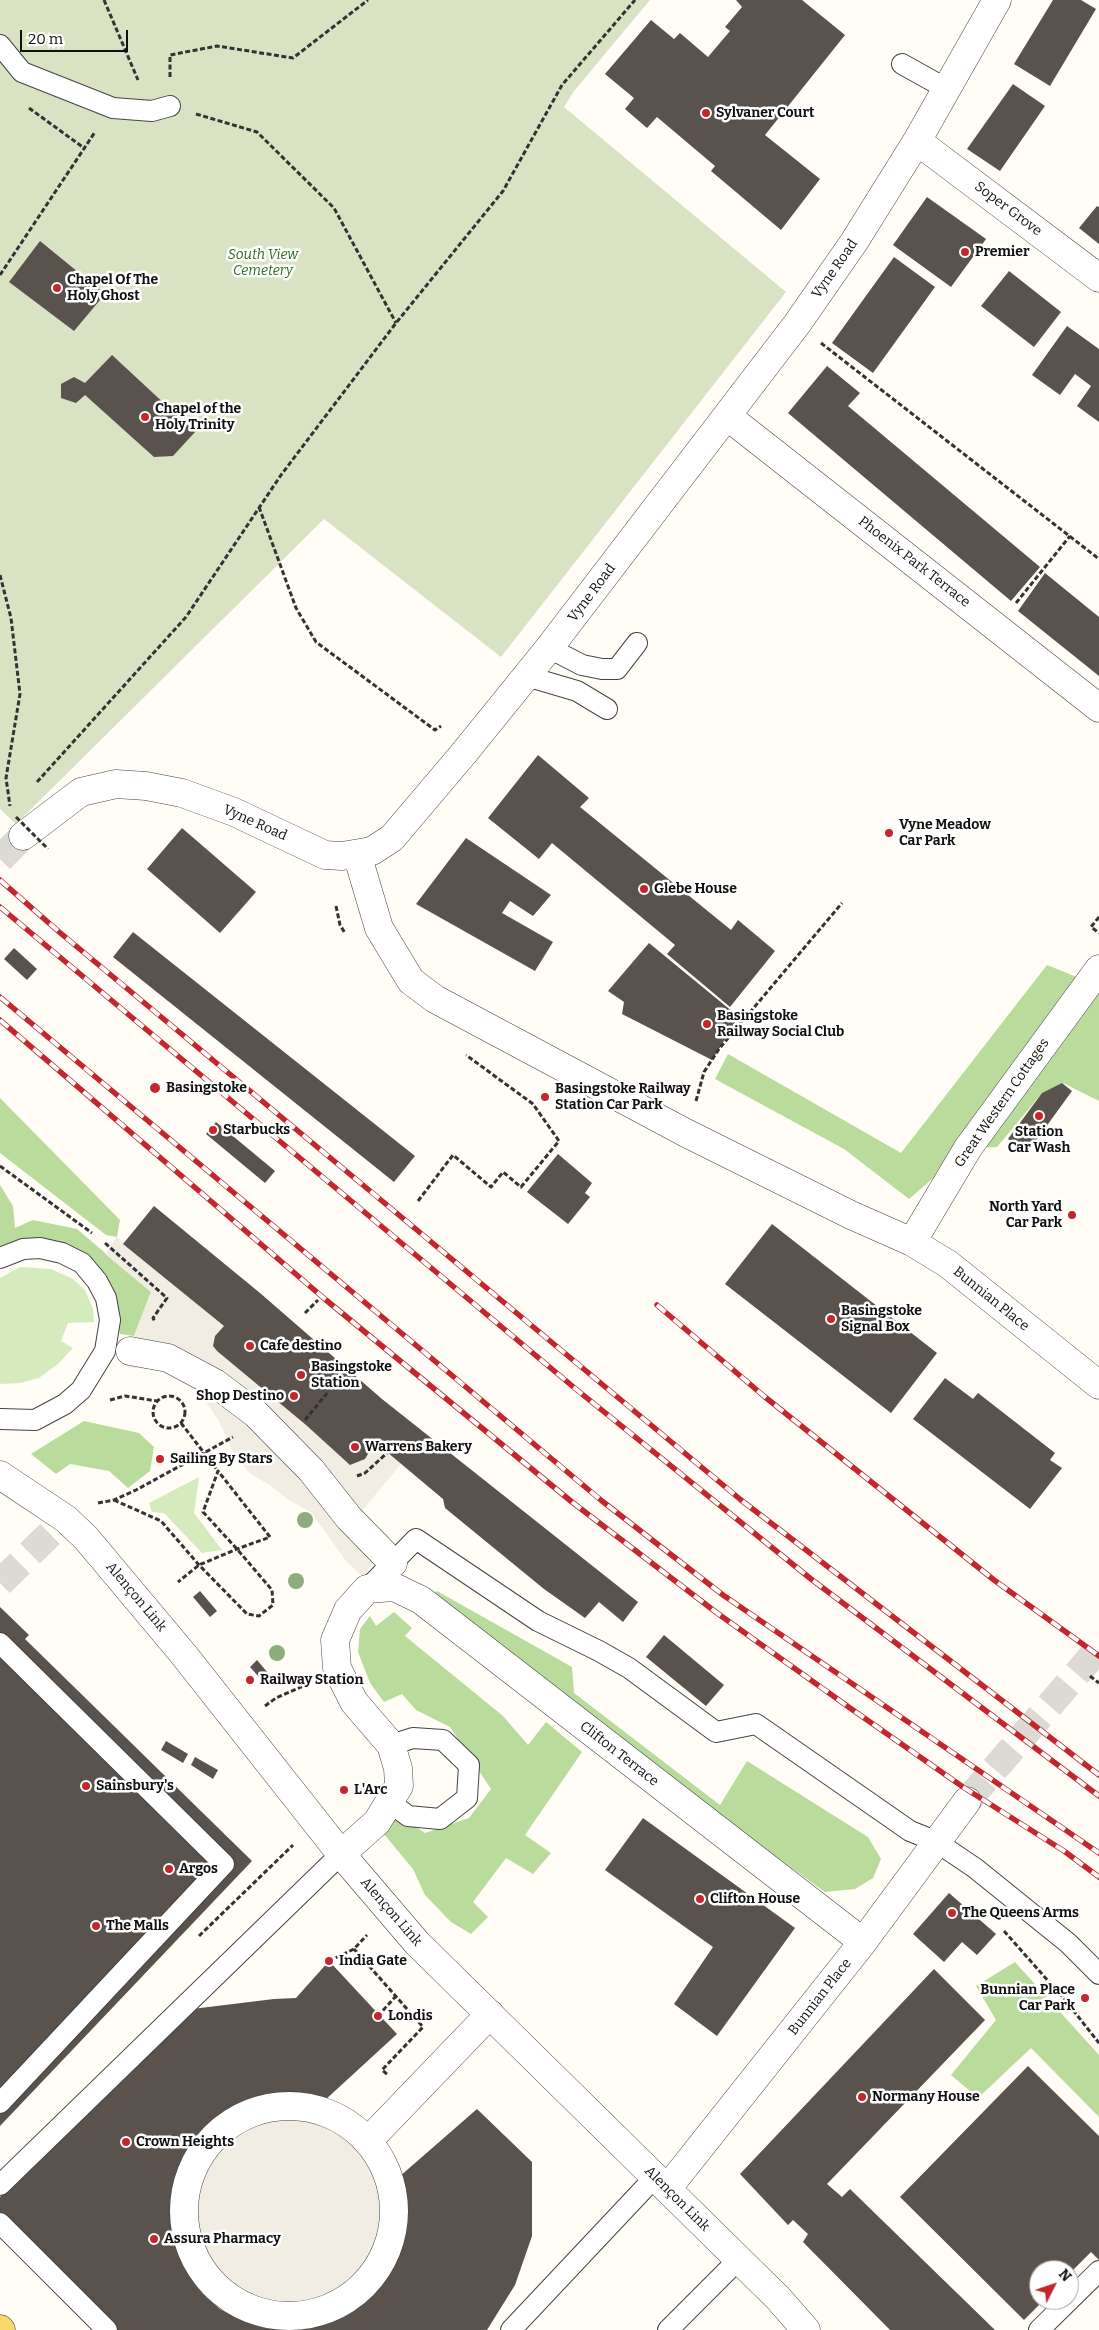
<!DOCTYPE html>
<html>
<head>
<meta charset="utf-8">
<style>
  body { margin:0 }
  #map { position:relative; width:1099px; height:2330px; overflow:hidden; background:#fffdf5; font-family:Bitter,serif }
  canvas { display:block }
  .north { position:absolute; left:1029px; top:2260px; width:50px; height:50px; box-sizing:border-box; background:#fff; border:1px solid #a0a0a0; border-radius:50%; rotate:49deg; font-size:14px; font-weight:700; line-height:20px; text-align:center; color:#111 }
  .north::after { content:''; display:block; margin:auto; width:18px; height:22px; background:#c4262e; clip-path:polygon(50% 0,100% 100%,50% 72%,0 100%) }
  .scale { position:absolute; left:20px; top:30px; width:108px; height:22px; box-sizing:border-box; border:2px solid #111; border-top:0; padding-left:6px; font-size:15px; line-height:18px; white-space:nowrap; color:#111; -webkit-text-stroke:4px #fff; paint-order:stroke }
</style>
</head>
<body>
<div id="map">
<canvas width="1099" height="2330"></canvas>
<div class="north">N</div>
<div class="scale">20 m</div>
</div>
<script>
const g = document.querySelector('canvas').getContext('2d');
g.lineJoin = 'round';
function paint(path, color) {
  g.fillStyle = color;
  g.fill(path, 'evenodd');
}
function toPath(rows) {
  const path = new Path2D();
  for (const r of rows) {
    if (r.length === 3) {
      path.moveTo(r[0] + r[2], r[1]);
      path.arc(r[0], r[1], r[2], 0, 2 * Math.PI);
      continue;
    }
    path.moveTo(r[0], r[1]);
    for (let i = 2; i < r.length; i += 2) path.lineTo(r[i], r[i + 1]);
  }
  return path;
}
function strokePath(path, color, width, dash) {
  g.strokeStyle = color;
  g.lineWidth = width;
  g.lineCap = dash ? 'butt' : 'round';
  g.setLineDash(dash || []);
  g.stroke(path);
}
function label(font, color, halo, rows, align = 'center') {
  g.font = font + ' Bitter,serif';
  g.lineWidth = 5;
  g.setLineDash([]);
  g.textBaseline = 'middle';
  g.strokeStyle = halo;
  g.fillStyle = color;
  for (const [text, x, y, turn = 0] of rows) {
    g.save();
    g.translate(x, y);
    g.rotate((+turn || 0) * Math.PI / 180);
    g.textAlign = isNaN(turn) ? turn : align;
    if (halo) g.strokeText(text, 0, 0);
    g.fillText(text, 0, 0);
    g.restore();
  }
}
paint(toPath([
  [20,1267,51,1269,73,1279,85,1290,93,1309,94,1322,68,1323,61,1341,73,1348,58,1364,39,1378,20,1383,0,1384,0,1278],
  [199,1477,194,1513,222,1550,202,1553,164,1513,152,1512,149,1503]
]), '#d5ebbd');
paint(toPath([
  [1047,965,1099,986,1099,1101,1063,1083,1042,1093,997,1147,968,1148,909,1199,844,1149,715,1079,728,1054,901,1153],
  [0,1098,120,1220,117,1237,106,1235,0,1153],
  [0,1185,13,1206,15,1228,33,1220,77,1229,151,1292,134,1336,120,1334,114,1302,82,1255,12,1242,0,1247],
  [84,1421,139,1433,154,1447,150,1471,128,1488,109,1471,70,1464,56,1474,31,1454],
  [437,1591,572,1667,574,1693,720,1805,747,1761,868,1837,881,1859,873,1878,855,1889,825,1892,732,1825,430,1597],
  [394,1612,412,1628,405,1636,503,1716,528,1745,546,1722,582,1752,525,1835,551,1853,533,1874,506,1858,473,1902,488,1917,471,1934,451,1922,425,1895,413,1869,383,1833,397,1814,425,1833,469,1818,491,1789,450,1727,416,1710,402,1694,384,1702,370,1683,358,1652,360,1629,370,1616,376,1626],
  [1015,1962,1099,2055,1099,2117,1031,2048,978,2098,951,2075,996,2020,976,1986]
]), '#b9dc9c');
paint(toPath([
  [0,0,650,0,574,91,564,107,786,292,501,657,324,519,16,824,0,809]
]), '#d9e3c4');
paint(toPath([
  [117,1237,224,1326,215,1336,213,1346,217,1351,306,1425,350,1465,365,1459,375,1442,401,1464,361,1512,387,1537,382,1552,363,1577,346,1561,311,1512,287,1499,270,1485,252,1475,235,1457,219,1421,199,1392,159,1370,126,1367,134,1336,151,1292,105,1254],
  [289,2211,92]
]), '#f1ede2');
paint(toPath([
  [736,0,802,0,845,35,765,135,820,179,781,230,711,171,715,166,657,117,647,128,625,109,634,98,605,74,651,20,674,39,680,33,708,57,730,31,725,27,742,7],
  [1053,0,1081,0,1096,9,1050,86,1014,64],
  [1013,84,1045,106,1000,171,967,149],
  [927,197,986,239,951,287,893,245],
  [1097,206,1099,207,1099,244,1079,228],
  [40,241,105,294,74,331,9,282],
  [894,257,935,287,873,373,832,343],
  [1009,271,1061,312,1034,347,981,306],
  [1067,326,1099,349,1099,422,1077,406,1091,386,1075,374,1060,395,1032,375],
  [112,355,195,432,173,456,154,457,85,395,76,403,61,398,61,384,74,377,85,383],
  [827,366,860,393,848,406,1040,567,1011,601,788,413],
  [1045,573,1099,617,1099,676,1018,611],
  [538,755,589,798,580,807,731,930,738,920,775,951,730,1007,667,954,675,945,552,843,539,859,488,818],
  [182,828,256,892,220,933,147,869],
  [466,838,551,895,533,916,510,901,502,913,553,942,535,971,416,904],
  [133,932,415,1156,394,1182,113,957],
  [649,943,739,1017,712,1060,622,1014,624,1002,608,991],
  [14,948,37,969,27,980,4,959],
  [1062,1083,1072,1091,1027,1153,1008,1139,1042,1093],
  [216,1122,275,1171,265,1183,206,1134],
  [558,1154,592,1183,585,1193,590,1197,568,1224,527,1192],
  [154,1206,260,1293,382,1399,638,1602,623,1622,599,1602,585,1618,544,1589,445,1508,443,1499,375,1442,365,1459,350,1465,306,1425,217,1351,213,1346,215,1336,224,1326,123,1244],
  [772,1224,937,1353,891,1413,725,1284],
  [945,1378,973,1399,978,1393,1055,1453,1050,1460,1062,1468,1030,1509,913,1419],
  [200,1591,217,1611,210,1617,193,1597],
  [0,1607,29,1635,25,1639,252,1861,0,2126],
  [664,1635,724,1685,706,1706,646,1657],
  [257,1660,274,1680,267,1686,250,1667],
  [166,1741,188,1754,183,1763,161,1750],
  [195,1757,218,1770,213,1779,191,1765],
  [643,1818,795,1928,717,2036,674,2004,713,1947,605,1870],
  [949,1893,996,1934,977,1955,962,1942,944,1962,913,1934],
  [329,1961,397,2034,324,2101,277,2096,239,2106,210,2125,184,2158,171,2198,174,2241,194,2283,204,2295,220,2309,239,2319,261,2327,288,2330,110,2330,0,2222,0,2197,126,2069,192,2009,274,1999,296,1998],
  [934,1969,985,2020,827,2184,842,2197,850,2189,995,2330,890,2330,803,2242,808,2234,793,2220,788,2225,740,2174],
  [1028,2066,1099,2136,1099,2260,1091,2252,1069,2274,1069,2270,1039,2270,1039,2300,1044,2300,1024,2320,900,2197],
  [477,2109,532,2162,532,2236,515,2285,487,2330,293,2330,312,2328,358,2308,391,2268,405,2222,399,2177]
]), '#5a524d');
strokePath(toPath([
  [0,859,23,836],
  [0,1583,51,1533],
  [967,1801,1099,1648]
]), '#dbdad3', 28, [28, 14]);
const lane = toPath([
  [0,45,22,72,113,108,152,111,170,106],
  [902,64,945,88],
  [549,648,582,665,602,669,617,669,637,643],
  [526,676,577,691,607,709],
  [0,1258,23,1249,40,1248,62,1253,82,1263,97,1281,106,1298,110,1320,105,1351,81,1390,65,1404,35,1420,0,1419],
  [367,1589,416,1539,538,1621,599,1651,629,1668,716,1732,756,1724,910,1831,935,1841,975,1868,1068,1943,1099,1974],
  [0,1643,224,1864,0,2103],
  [391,1745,413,1738,443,1740,469,1765,467,1798,440,1819,408,1816,391,1803],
  [0,2185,341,1854],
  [0,2223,107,2330],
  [511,2330,655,2177],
  [668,2330,738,2260],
  [1039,2330,1099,2271]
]);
const street = toPath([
  [917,141,1099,278],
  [727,416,1099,708],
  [23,836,81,792,116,784,146,786,182,793,234,812,325,855,342,856,372,851,392,838,464,753,549,648,797,324,854,242,917,141,997,0],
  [357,854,379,928,411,981,435,999,686,1133,851,1215,912,1242,948,1264,1099,1385],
  [912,1242,968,1148,1099,969],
  [130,1351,168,1358,215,1383,256,1414,311,1470,349,1518,393,1563],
  [0,1475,66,1519,86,1538,184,1655,341,1854,417,1943,778,2298,806,2330],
  [341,1854,377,1822,399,1786,398,1768,391,1745,354,1702,337,1668,335,1640,348,1610,367,1589,394,1587,421,1600,863,1942],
  [289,2211,105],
  [368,2141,490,2014],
  [667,2189,863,1942,967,1801]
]);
const primary = toPath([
  [0,2329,1,2330]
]);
strokePath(lane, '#444', 22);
strokePath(street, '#444', 29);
strokePath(primary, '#222', 29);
strokePath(toPath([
  [104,0,138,80],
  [170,77,170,55,217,46,293,58,368,0],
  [29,108,84,148],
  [196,114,257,132,334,208,396,323],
  [0,275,95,132],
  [821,343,1099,559],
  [259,507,296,608,316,642,435,730,441,726],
  [0,575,11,618,20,694,6,778,10,806],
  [1016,603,1070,536],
  [37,782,186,617,281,475,396,323,503,191,562,85,635,0],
  [336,906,340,925,345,933],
  [1099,917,1091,927,1099,933],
  [696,1101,704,1072,719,1049,842,903],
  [0,1166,92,1233],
  [418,1201,453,1155,491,1187,503,1172,521,1187,559,1141,533,1104,466,1055],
  [105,1243,167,1298,153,1318,155,1322],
  [305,1313,318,1300],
  [169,1412,16],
  [110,1400,125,1396,157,1401],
  [305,1420,329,1391],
  [181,1423,218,1471],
  [357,1476,365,1473,387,1453],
  [114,1500,161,1521,199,1565,247,1614,259,1616,273,1605,272,1590,237,1549,203,1512,218,1471,270,1537,237,1549,199,1565,178,1582],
  [98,1503,114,1500,136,1490,233,1437],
  [1090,1676,1099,1683],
  [265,1706,276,1698,308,1684],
  [1004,1931,1065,2000,1099,2043],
  [199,1936,293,1845],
  [354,1949,423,2027,382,2070,388,2075],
  [329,1961,354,1949,367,1935],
  [378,2016,396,1996],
  [204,2295,218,2290,227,2281]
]), '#333', 3, [5, 2.5]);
strokePath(lane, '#fff', 20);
strokePath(street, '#fff', 28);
strokePath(primary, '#f9d66b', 28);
const rail = toPath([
  [0,880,58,931,741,1500,1099,1775],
  [0,907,577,1390,811,1579,1099,1796],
  [0,997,602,1501,723,1595,1099,1853],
  [0,1020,326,1300,572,1502,717,1613,850,1708,963,1787,1064,1851,1099,1877],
  [657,1305,765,1397,994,1580,1099,1656]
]);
strokePath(rail, '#c4262e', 5.5);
strokePath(rail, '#fff', 4, [11]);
strokePath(toPath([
  [16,817,48,849]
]), '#333', 3, [5, 2.5]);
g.fillStyle = '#8dad7f';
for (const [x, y] of [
  [305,1520],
  [296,1581],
  [277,1653]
]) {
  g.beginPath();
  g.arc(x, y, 8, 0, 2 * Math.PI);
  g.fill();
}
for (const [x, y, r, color] of [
  [706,113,5,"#c4262e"],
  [965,252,5,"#c4262e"],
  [57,288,5,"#c4262e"],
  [145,417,5,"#c4262e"],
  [889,833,5,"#c4262e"],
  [644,889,5,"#c4262e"],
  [707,1024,5,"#c4262e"],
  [155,1088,6,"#c4262e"],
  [545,1097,5,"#c4262e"],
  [1039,1116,5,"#c4262e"],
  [213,1130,5,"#c4262e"],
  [1072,1215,5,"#c4262e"],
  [831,1319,5,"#c4262e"],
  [250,1346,5,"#c4262e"],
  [301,1375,5,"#c4262e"],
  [294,1396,5,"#c4262e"],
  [355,1447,5,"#c4262e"],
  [160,1459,5,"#c4262e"],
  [250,1680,5,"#c4262e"],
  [86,1786,5,"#c4262e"],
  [344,1790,5,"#c4262e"],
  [169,1869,5,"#c4262e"],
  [700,1899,5,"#c4262e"],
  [952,1913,5,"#c4262e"],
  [96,1926,5,"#c4262e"],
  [329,1961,5,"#c4262e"],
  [1085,1998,5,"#c4262e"],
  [378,2016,5,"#c4262e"],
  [862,2097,5,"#c4262e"],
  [126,2142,5,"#c4262e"],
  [154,2239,5,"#c4262e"]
]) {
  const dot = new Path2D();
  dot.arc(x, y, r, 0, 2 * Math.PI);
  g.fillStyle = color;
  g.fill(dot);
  strokePath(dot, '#fff', 2);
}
label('bold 14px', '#111', '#fff', [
  ["Sylvaner Court",716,113],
  ["Premier",975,252],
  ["Chapel Of The",67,280],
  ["Holy Ghost",67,296],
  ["Chapel of the",155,409],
  ["Holy Trinity",155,425],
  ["Vyne Meadow",899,825],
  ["Car Park",899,841],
  ["Glebe House",654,889],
  ["Basingstoke",717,1016],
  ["Railway Social Club",717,1032],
  ["Basingstoke",166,1088],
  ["Basingstoke Railway",555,1089],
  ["Station Car Park",555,1105],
  ["Starbucks",223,1130],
  ["Station",1039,1132,"center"],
  ["Car Wash",1039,1148,"center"],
  ["North Yard",1062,1207,"right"],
  ["Car Park",1062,1223,"right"],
  ["Basingstoke",841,1311],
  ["Signal Box",841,1327],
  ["Cafe destino",260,1346],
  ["Basingstoke",311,1367],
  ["Station",311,1383],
  ["Shop Destino",284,1396,"right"],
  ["Warrens Bakery",365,1447],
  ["Sailing By Stars",170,1459],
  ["Railway Station",260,1680],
  ["Sainsbury's",96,1786],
  ["L'Arc",354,1790],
  ["Argos",179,1869],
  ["Clifton House",710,1899],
  ["The Queens Arms",962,1913],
  ["The Malls",106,1926],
  ["India Gate",339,1961],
  ["Bunnian Place",1075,1990,"right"],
  ["Car Park",1075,2006,"right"],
  ["Londis",388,2016],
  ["Normany House",872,2097],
  ["Crown Heights",136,2142],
  ["Assura Pharmacy",164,2239]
], 'left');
label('14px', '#111', '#fff', [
  ["Soper Grove",1008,209,37],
  ["Vyne Road",835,269,-55],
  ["Phoenix Park Terrace",914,562,38],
  ["Vyne Road",592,593,-53],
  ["Vyne Road",255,823,24],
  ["Great Western Cottages",1002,1103,-55],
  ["Bunnian Place",991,1299,39],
  ["Alençon Link",136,1597,50],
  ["Clifton Terrace",619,1754,38],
  ["Alençon Link",391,1912,49],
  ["Bunnian Place",820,1997,-52],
  ["Alençon Link",677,2199,45]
]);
label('italic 14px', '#2f6b1f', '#fff', [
  ["South View",263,255],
  ["Cemetery",263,271]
]);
</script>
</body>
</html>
